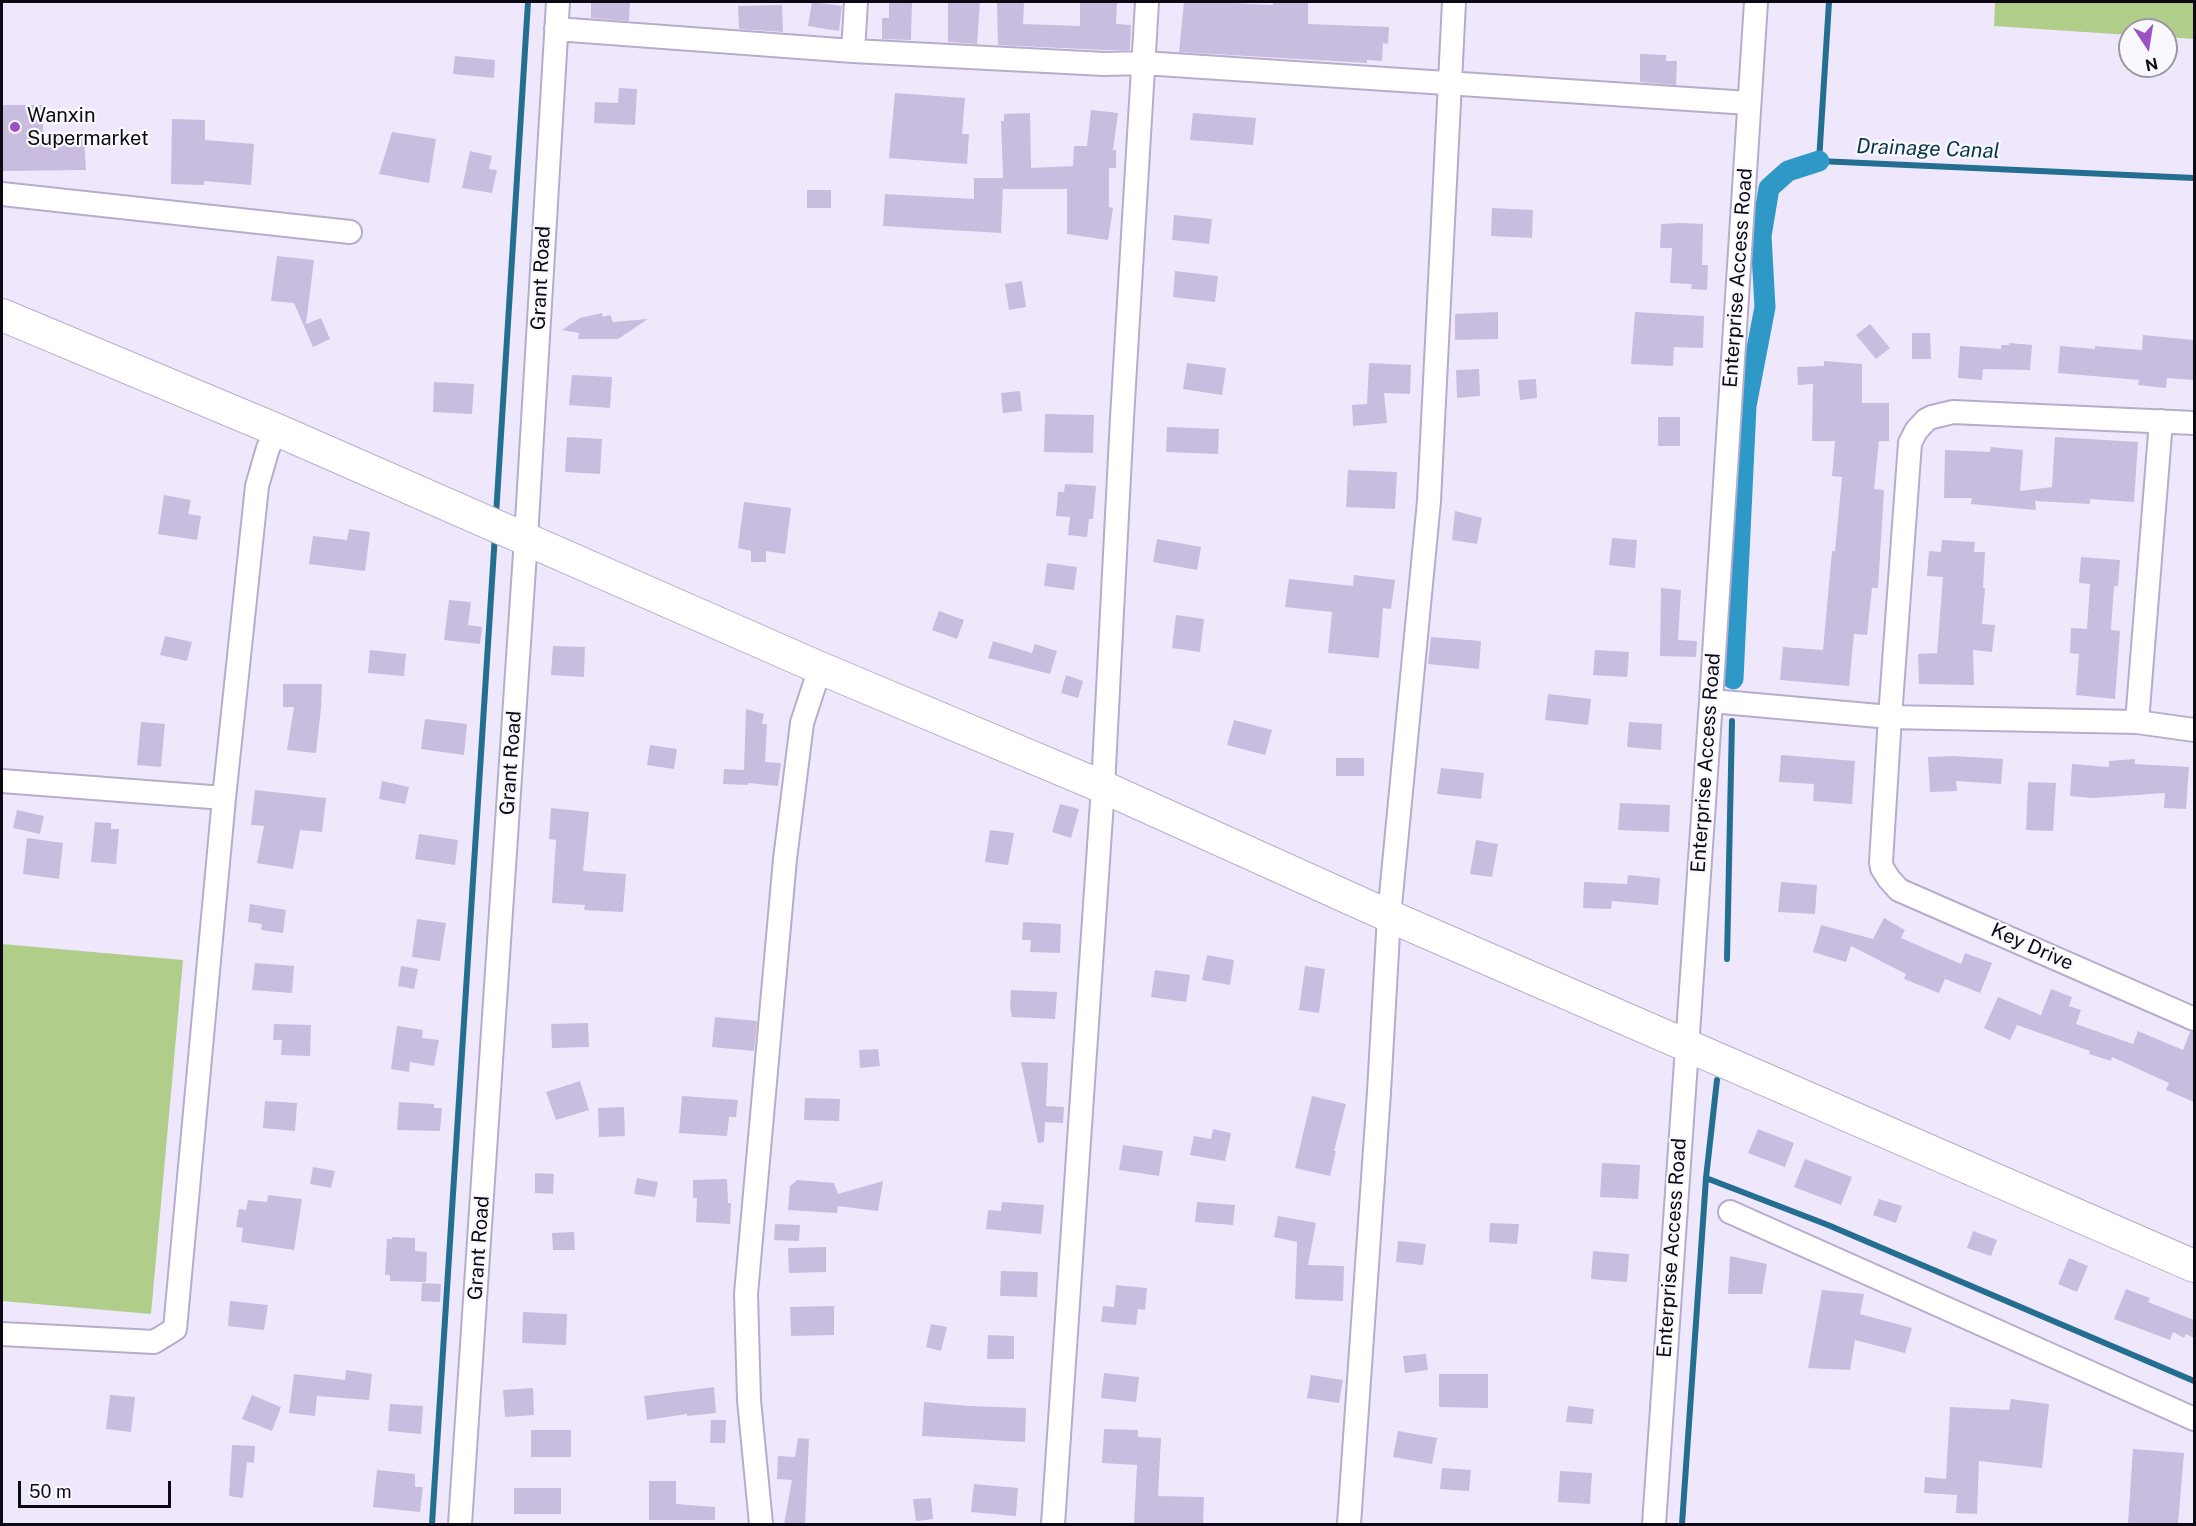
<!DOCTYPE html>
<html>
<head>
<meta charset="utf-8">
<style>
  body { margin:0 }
  #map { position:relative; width:2196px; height:1526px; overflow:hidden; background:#efe8fd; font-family:"Public Sans",sans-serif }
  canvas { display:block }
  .frame { position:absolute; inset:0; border:3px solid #0d0914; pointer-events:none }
  .north { position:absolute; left:2118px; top:18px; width:60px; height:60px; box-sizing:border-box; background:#faf8ff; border:2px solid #9b98a1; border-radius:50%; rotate:168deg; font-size:16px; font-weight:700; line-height:24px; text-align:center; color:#0d0914 }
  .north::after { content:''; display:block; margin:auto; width:21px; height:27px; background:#9b52c5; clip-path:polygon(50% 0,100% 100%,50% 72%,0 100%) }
  .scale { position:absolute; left:18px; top:1481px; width:153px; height:27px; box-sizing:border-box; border:3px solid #0d0914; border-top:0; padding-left:8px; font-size:18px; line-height:21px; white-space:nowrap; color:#0d0914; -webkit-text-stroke:4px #faf8ff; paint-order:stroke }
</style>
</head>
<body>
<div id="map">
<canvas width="2196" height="1526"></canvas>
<div class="frame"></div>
<div class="north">N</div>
<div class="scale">50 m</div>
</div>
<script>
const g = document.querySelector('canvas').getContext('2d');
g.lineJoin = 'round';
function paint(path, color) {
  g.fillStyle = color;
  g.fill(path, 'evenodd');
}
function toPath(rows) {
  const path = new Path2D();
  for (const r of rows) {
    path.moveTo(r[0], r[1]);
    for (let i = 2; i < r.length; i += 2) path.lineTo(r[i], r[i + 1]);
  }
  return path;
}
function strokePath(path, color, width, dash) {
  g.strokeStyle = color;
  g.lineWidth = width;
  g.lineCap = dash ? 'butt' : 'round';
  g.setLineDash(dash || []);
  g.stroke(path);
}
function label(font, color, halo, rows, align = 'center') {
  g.font = font + ' "Public Sans",sans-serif';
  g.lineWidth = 4.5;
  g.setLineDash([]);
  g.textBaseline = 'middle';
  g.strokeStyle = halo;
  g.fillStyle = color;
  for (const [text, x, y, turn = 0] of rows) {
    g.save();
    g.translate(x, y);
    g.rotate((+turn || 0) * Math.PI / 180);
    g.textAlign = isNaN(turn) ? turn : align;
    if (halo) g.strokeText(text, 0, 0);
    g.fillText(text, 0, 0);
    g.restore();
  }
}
paint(toPath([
  [1995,2,2194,2,2194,39,2166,37,2166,30,2130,30,2130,35,1994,26],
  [2,944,183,960,151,1314,2,1301]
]), '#b0cd8a');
strokePath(toPath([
  [1829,2,1819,161,2194,178],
  [496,515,528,2],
  [1727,959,1732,721],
  [1706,1178,1828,1225,2194,1381],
  [432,1524,495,534],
  [1682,1524,1706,1178,1717,1080]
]), '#246e91', 6);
strokePath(toPath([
  [1733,679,1746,406,1765,307,1761,236,1769,188,1788,171,1819,161]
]), '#2e99c6', 21);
paint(toPath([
  [591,2,630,2,629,21,591,18],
  [812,2,842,6,839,31,808,26],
  [889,2,912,2,911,40,882,39,882,18,889,18],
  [948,2,980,2,977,44,948,42],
  [997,2,1024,2,1023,24,1080,26,1080,2,1117,2,1116,24,1131,25,1130,50,1104,50,998,45],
  [1184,2,1233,2,1233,3,1273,5,1273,2,1308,2,1308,24,1389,27,1388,44,1383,43,1382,61,1367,60,1367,63,1179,52],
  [782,5,783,32,739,29,738,6],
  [1640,54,1666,55,1666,61,1677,61,1676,85,1640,82],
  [455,56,495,60,494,78,453,74],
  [619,88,637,89,635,125,594,123,595,102,618,103],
  [895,93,965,98,962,134,969,134,967,164,889,158],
  [2,105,43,105,43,138,84,136,86,170,2,171],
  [1091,110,1118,113,1113,150,1116,150,1116,168,1109,168,1109,207,1113,208,1108,240,1067,234,1067,189,1003,189,1003,185,1001,233,883,226,885,194,974,199,974,178,1003,178,1001,121,1004,121,1004,114,1030,113,1031,168,1073,166,1074,146,1087,146],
  [1193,113,1256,118,1253,145,1190,140],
  [172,119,205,120,205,140,254,144,251,185,204,181,204,185,171,184],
  [392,132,436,139,429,183,379,174],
  [470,151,492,156,489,169,497,170,492,193,462,188],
  [807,190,831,190,831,208,807,208],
  [1492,208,1533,210,1532,238,1491,236],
  [1174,215,1212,219,1209,244,1172,240],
  [1680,223,1703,224,1702,265,1708,265,1707,290,1691,289,1692,284,1670,283,1672,248,1660,248,1661,224],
  [277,256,314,260,306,324,321,318,330,339,313,347,294,303,271,301],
  [1175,271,1218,276,1215,302,1173,297],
  [1022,281,1026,307,1009,310,1005,284],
  [1498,312,1498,339,1455,340,1455,314],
  [1635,312,1704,316,1703,348,1674,347,1673,366,1631,364],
  [602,313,603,317,610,315,613,322,648,319,618,339,578,339,579,333,562,330,580,318],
  [1870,324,1890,348,1876,359,1856,335],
  [1912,333,1930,333,1931,359,1912,359],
  [2143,335,2194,340,2194,380,2167,378,2166,388,2138,385,2139,380,2058,373,2060,346,2095,349,2095,346,2142,350],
  [2009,343,2032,345,2030,370,1983,369,1982,380,1958,378,1960,346,2001,349,2001,345,2009,345],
  [1824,361,1862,364,1862,403,1889,403,1889,441,1879,441,1874,489,1884,490,1878,588,1872,588,1867,635,1854,634,1849,686,1780,680,1783,647,1823,650,1832,551,1835,551,1842,477,1832,476,1835,441,1812,441,1813,384,1798,385,1797,367,1824,366],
  [1187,363,1226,368,1222,395,1183,389],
  [1369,363,1411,365,1410,394,1384,393,1387,423,1353,426,1352,405,1367,404],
  [1479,369,1480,396,1457,398,1456,370],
  [572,375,612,377,610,408,569,405],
  [1536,379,1537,398,1520,400,1518,380],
  [434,382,474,384,472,414,433,412],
  [1020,391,1022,411,1003,413,1001,393],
  [1045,414,1094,415,1093,453,1044,452],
  [1658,417,1680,417,1680,446,1658,446],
  [1167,427,1219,429,1218,454,1166,452],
  [567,437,602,439,600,474,565,472],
  [2055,437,2138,442,2134,502,2090,499,2090,504,2035,501,2036,510,1971,504,1972,498,1944,498,1945,450,1990,452,1991,447,2023,450,2020,491,2052,487],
  [1348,470,1397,472,1395,509,1346,507],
  [1065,484,1096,486,1093,519,1089,519,1087,537,1068,535,1070,517,1056,516,1058,492,1064,492],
  [164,495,191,500,188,514,201,516,197,540,158,534],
  [744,502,791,508,785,554,766,551,766,562,751,562,751,551,738,548],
  [1455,511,1482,518,1477,544,1452,540],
  [349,529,370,532,365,571,309,564,313,536,347,540],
  [1612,538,1637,540,1635,568,1609,565],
  [1157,539,1201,547,1197,570,1153,562],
  [1942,540,1975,542,1974,552,1985,552,1983,588,1985,588,1982,624,1995,625,1992,652,1973,650,1974,685,1919,684,1918,654,1937,653,1943,577,1927,576,1929,551,1941,552],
  [2081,557,2120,560,2118,586,2114,586,2111,630,2120,631,2115,699,2076,695,2079,654,2070,653,2071,628,2087,629,2090,584,2079,583],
  [1047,563,1077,567,1074,590,1044,586],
  [1354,575,1395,580,1391,609,1383,608,1379,658,1328,653,1332,612,1285,607,1289,579,1353,586],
  [1661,588,1681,590,1678,640,1697,641,1696,657,1660,656],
  [449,600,471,602,468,625,482,627,480,644,444,640],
  [939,611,964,620,957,639,932,630],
  [1176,615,1204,619,1200,652,1172,648],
  [165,636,192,642,187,661,160,655],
  [1431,637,1481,641,1479,669,1428,664],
  [993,641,1032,653,1035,644,1057,651,1050,674,988,658],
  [553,646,585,647,584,677,551,675],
  [370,650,406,654,404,676,368,673],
  [1595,650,1629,652,1627,677,1593,675],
  [1066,675,1083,681,1078,698,1061,693],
  [283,684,322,684,321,708,316,753,287,750,294,707,283,707],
  [1548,694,1591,699,1588,725,1545,720],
  [746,709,764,714,762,724,767,724,765,762,781,763,778,786,748,783,748,785,723,784,724,769,744,770],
  [425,719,467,724,464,755,421,749],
  [1234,720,1272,730,1265,755,1227,745],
  [141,722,165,724,161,767,137,765],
  [1629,722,1662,724,1661,750,1627,747],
  [650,745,677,749,674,769,647,765],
  [1781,755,1855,761,1852,804,1813,801,1814,784,1779,782],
  [1953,756,2003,759,2001,784,1956,781,1957,791,1930,792,1928,757],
  [1336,758,1364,758,1364,776,1336,776],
  [2135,759,2135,764,2189,767,2186,809,2164,808,2165,793,2094,798,2070,796,2072,764,2109,767,2109,761],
  [1441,768,1484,773,1481,799,1437,794],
  [382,781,409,787,405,804,379,799],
  [2028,782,2056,783,2053,831,2026,830],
  [255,790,326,798,322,832,300,830,293,869,257,863,264,826,251,825],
  [1620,803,1670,805,1669,832,1618,830],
  [1060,804,1079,809,1071,838,1052,832],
  [551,808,589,812,583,871,626,874,623,912,584,910,585,905,552,903,556,840,549,839],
  [17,810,44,816,40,834,13,828],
  [95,822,111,823,111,829,119,829,116,864,91,862],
  [990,830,1014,833,1008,865,985,862],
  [419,834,458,840,455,865,415,859],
  [27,838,63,843,59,879,23,874],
  [1476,840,1498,844,1492,877,1470,874],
  [1628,875,1660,878,1658,905,1612,901,1611,909,1583,908,1584,882,1627,884],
  [1781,882,1817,885,1815,914,1778,912],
  [250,904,286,910,283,933,261,930,262,924,248,922],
  [1884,918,1905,930,1901,938,1961,964,1965,953,1992,963,1980,993,1945,979,1939,993,1904,979,1906,974,1851,946,1846,962,1813,952,1821,925,1873,939],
  [417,919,446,923,440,961,412,957],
  [1023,922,1061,924,1060,953,1030,952,1031,940,1022,940],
  [1207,955,1234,960,1230,985,1202,980],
  [255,963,294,966,292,993,252,990],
  [401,966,418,969,414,989,398,986],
  [1305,966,1325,969,1319,1013,1299,1010],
  [1155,970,1190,975,1186,1002,1151,997],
  [2051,989,2072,997,2069,1006,2081,1010,2076,1024,2133,1044,2138,1031,2183,1050,2190,1032,2194,1032,2194,1102,2166,1090,2169,1083,2112,1057,2111,1061,2089,1054,2090,1051,2017,1025,2010,1040,1984,1028,1998,997,2041,1015],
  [1011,990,1057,992,1055,1019,1012,1017,1010,1008],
  [715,1017,757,1021,754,1051,712,1047],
  [588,1023,589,1047,552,1048,551,1024],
  [274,1024,311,1025,310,1056,281,1055,282,1040,273,1040],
  [397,1026,423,1030,422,1038,439,1040,434,1066,410,1062,409,1072,391,1069],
  [878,1049,880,1066,860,1068,859,1050],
  [1021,1062,1048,1063,1046,1106,1064,1107,1063,1123,1045,1122,1044,1142,1038,1143],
  [580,1081,589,1110,556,1120,546,1092],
  [682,1096,738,1100,736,1117,729,1117,727,1136,679,1133],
  [1312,1096,1346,1104,1334,1151,1336,1151,1330,1176,1295,1168],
  [805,1098,840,1099,839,1121,804,1120],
  [265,1101,297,1103,295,1131,263,1128],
  [399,1102,434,1104,434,1108,442,1108,440,1131,397,1130],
  [624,1107,625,1136,599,1137,598,1108],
  [1213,1129,1231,1133,1225,1161,1190,1155,1194,1136,1211,1139],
  [1758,1129,1794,1143,1785,1167,1748,1153],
  [1123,1145,1163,1151,1159,1176,1119,1170],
  [1805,1159,1852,1177,1841,1205,1794,1187],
  [1602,1163,1640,1165,1638,1199,1600,1197],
  [313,1167,335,1171,331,1188,310,1184],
  [535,1173,554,1174,553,1194,535,1193],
  [637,1178,658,1182,655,1197,634,1194],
  [727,1179,728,1203,731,1203,730,1224,696,1222,697,1198,693,1198,693,1180],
  [797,1180,834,1183,838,1194,883,1181,878,1211,838,1206,837,1213,788,1210,790,1186],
  [268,1195,302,1199,294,1250,241,1242,243,1228,236,1227,239,1209,246,1210,248,1200,267,1202],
  [1879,1199,1902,1206,1896,1223,1873,1215],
  [1002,1202,1044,1205,1041,1234,986,1229,988,1210,1001,1211],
  [1197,1202,1235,1205,1233,1225,1195,1222],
  [1278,1216,1316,1223,1308,1265,1344,1266,1343,1301,1295,1299,1297,1242,1274,1237],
  [1490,1223,1519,1224,1517,1244,1489,1242],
  [775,1224,800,1225,799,1241,774,1240],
  [1973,1231,1997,1240,1991,1256,1967,1248],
  [574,1232,575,1250,553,1250,552,1233],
  [392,1237,415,1238,415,1251,427,1252,426,1282,390,1281,390,1275,385,1275,387,1239,392,1239],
  [1398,1241,1426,1244,1423,1265,1396,1262],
  [826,1247,826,1272,789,1273,788,1248],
  [1593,1251,1629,1254,1627,1282,1591,1279],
  [1730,1256,1767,1264,1762,1294,1728,1294],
  [2069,1258,2088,1266,2077,1292,2058,1284],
  [1001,1271,1038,1272,1037,1297,1000,1296],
  [422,1283,441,1284,440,1302,421,1301],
  [1116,1285,1147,1288,1145,1310,1138,1309,1136,1325,1101,1322,1103,1306,1114,1307],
  [2126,1289,2150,1298,2148,1302,2194,1320,2194,1338,2186,1334,2184,1338,2173,1332,2170,1340,2114,1319],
  [1822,1290,1864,1294,1860,1314,1912,1328,1905,1353,1855,1340,1850,1370,1808,1368],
  [230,1301,268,1305,264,1330,228,1326],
  [834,1306,834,1335,791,1336,790,1307],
  [523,1312,567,1314,566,1345,522,1343],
  [931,1324,947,1327,941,1351,926,1347],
  [988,1335,1014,1336,1014,1359,987,1359],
  [1426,1354,1428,1370,1405,1373,1403,1356],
  [346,1370,372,1374,369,1400,317,1396,315,1416,289,1413,294,1374,345,1380],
  [1104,1373,1139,1377,1136,1402,1101,1398],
  [1439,1374,1488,1374,1488,1408,1439,1407],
  [1311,1375,1343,1380,1339,1403,1307,1398],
  [714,1387,716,1413,687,1416,687,1414,647,1420,644,1396],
  [533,1388,534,1415,505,1417,503,1390],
  [110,1395,135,1397,131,1432,106,1429],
  [252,1395,281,1407,272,1431,242,1419],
  [2011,1399,2049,1404,2042,1468,1979,1461,1977,1514,1956,1513,1957,1495,1924,1493,1925,1477,1946,1479,1950,1407,2009,1410],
  [924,1402,969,1406,1026,1408,1025,1442,922,1436],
  [390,1404,423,1406,421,1434,388,1431],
  [1568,1406,1594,1409,1592,1424,1566,1422],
  [711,1420,726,1420,725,1443,710,1443],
  [1104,1429,1138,1430,1138,1437,1161,1438,1158,1496,1204,1497,1203,1524,1134,1524,1137,1465,1102,1463],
  [531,1430,571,1430,571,1457,531,1457],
  [1398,1431,1437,1438,1432,1464,1393,1457],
  [798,1438,809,1439,805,1524,784,1524,792,1480,777,1479,778,1456,795,1457],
  [232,1445,255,1446,254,1463,247,1462,243,1498,229,1496],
  [2133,1449,2184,1453,2178,1524,2128,1524],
  [1442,1468,1471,1470,1469,1491,1440,1489],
  [377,1470,415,1474,415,1487,423,1487,420,1512,373,1507],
  [1560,1471,1592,1473,1590,1504,1558,1502],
  [649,1481,676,1481,676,1504,715,1507,715,1520,649,1520],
  [974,1484,1018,1488,1016,1516,971,1512],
  [514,1488,561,1488,561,1514,514,1514],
  [931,1498,933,1519,916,1521,913,1499]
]), '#c8bdde');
const street = toPath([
  [556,29,853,51,1104,64,1143,63,1749,103],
  [853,51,856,2],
  [2,194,350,232],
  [2194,423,1953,412,1932,417,1926,420,1916,431,1910,443,1890,717,1881,862,1882,868,1889,879,1899,890,2194,1019],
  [1711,701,1890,717,2137,722,2194,730],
  [2137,722,2161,421],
  [2,781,224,798],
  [1730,1212,2194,1419],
  [2,1334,154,1342,175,1329,224,798,257,486,268,448,277,430],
  [460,1524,526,538,558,2],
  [761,1524,749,1400,746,1294,785,859,802,723,820,668],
  [1053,1524,1103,787,1122,418,1147,2],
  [1349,1524,1379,1092,1389,916,1429,501,1454,2],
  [1654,1524,1711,701,1756,2]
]);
const secondary = toPath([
  [2,315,277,430,820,668,1103,787,1389,916,2194,1266]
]);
strokePath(street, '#b7accc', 26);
strokePath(secondary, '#b7accc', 34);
strokePath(street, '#fff', 22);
strokePath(secondary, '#fff', 32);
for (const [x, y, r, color] of [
  [15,127,6,"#9b52c5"]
]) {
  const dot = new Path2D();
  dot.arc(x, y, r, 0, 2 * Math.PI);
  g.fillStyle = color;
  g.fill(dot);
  strokePath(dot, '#faf8ff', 2);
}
label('20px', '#0d0914', '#faf8ff', [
  ["Wanxin",27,116],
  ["Supermarket",27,139]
], 'left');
label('20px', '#0d0914', '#faf8ff', [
  ["Grant Road",541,278,-87],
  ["Enterprise Access Road",1738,278,-86],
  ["Grant Road",511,763,-86],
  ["Enterprise Access Road",1706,763,-86],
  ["Key Drive",2032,947,24],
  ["Grant Road",479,1248,-86],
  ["Enterprise Access Road",1672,1248,-86]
]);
label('italic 21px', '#063548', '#faf8ff', [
  ["Drainage Canal",1928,149,2]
]);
</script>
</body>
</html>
